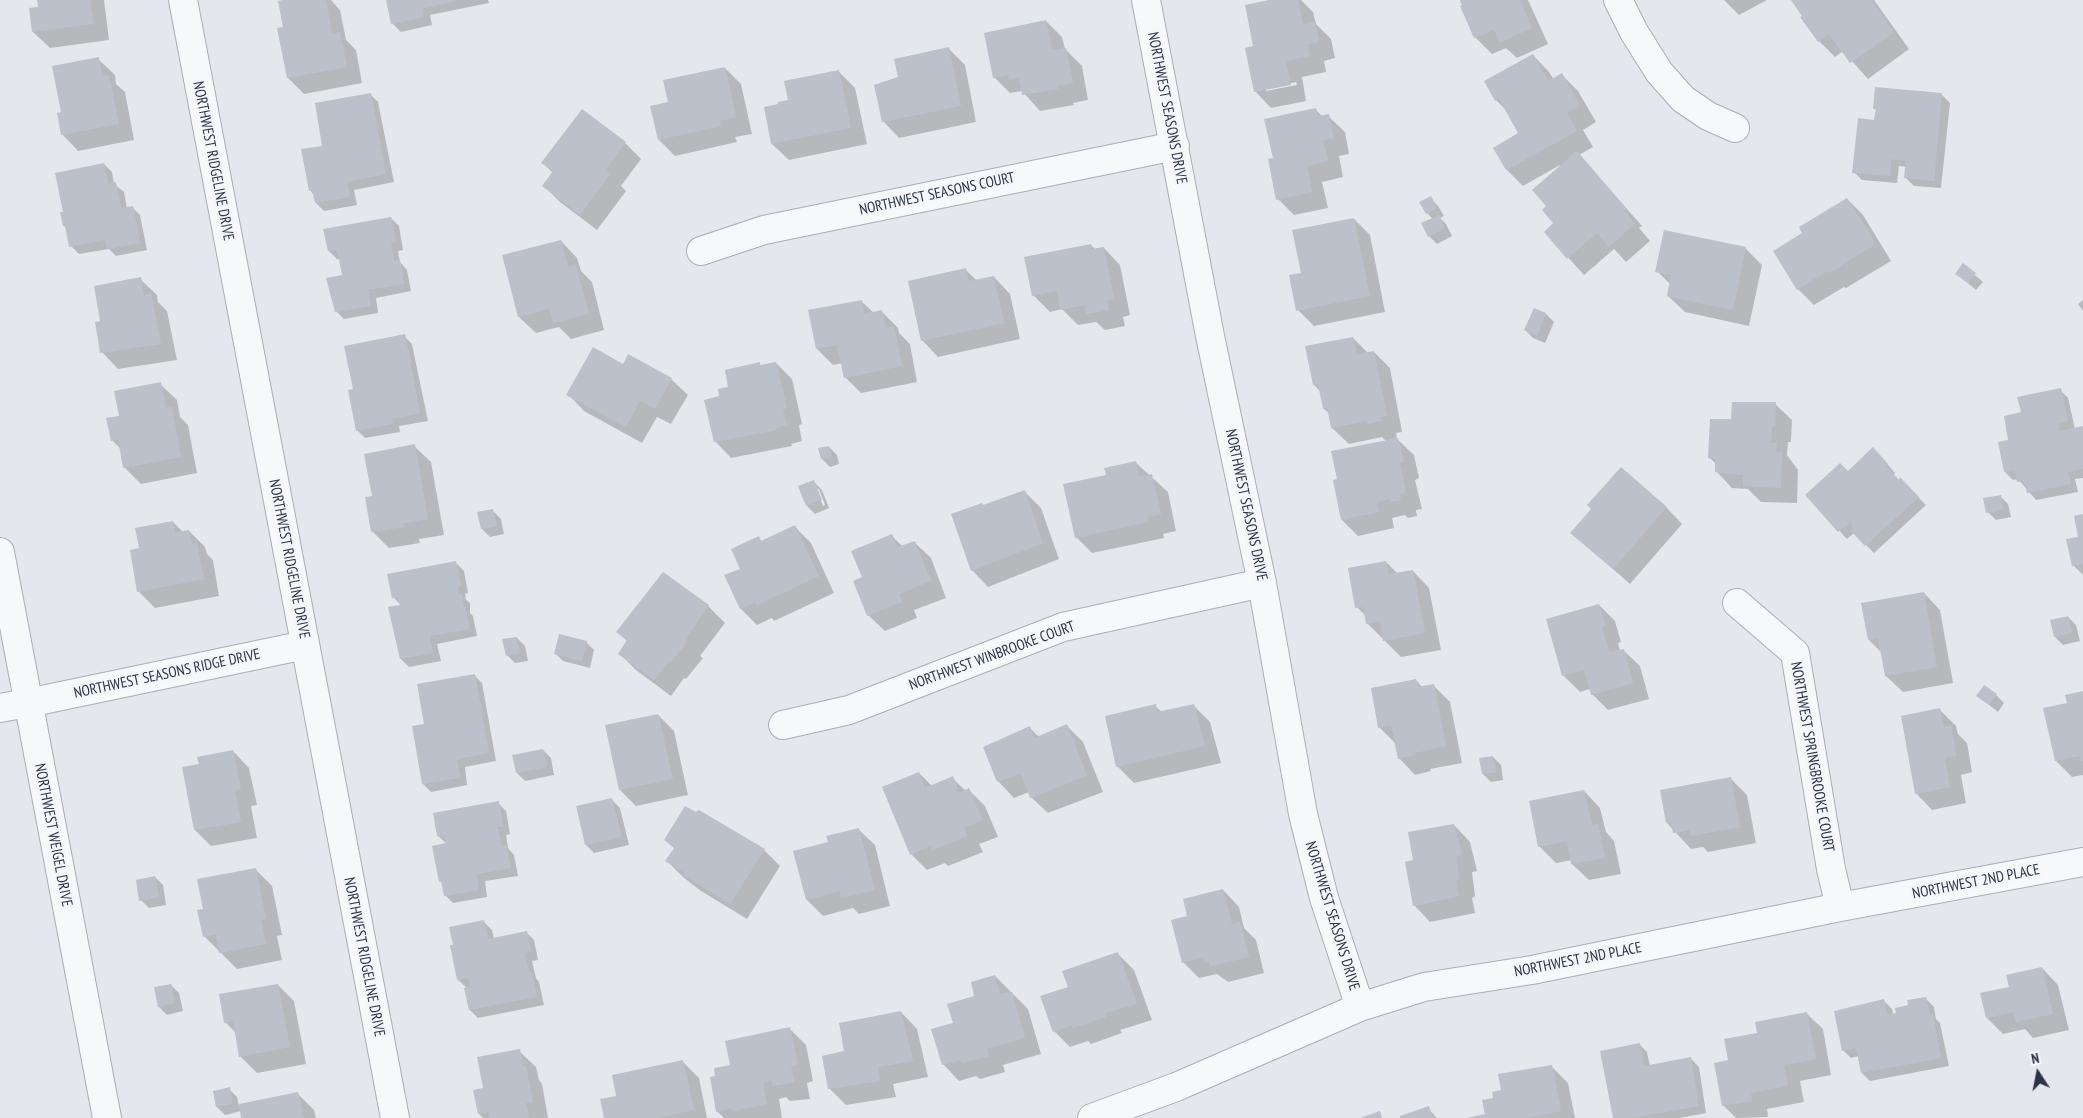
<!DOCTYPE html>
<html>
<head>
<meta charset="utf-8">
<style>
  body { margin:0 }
  #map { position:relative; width:2083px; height:1118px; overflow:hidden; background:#e4e7ec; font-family:"PT Sans Narrow",sans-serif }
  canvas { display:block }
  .north { position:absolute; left:2013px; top:1048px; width:50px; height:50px; -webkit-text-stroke:4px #f4f6f9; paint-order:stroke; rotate:349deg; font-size:14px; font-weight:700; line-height:20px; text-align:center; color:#2b3445 }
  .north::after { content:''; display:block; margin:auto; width:18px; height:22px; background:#2b3445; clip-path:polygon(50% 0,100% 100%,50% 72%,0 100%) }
</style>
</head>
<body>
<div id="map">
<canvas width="2083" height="1118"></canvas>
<div class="north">N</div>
</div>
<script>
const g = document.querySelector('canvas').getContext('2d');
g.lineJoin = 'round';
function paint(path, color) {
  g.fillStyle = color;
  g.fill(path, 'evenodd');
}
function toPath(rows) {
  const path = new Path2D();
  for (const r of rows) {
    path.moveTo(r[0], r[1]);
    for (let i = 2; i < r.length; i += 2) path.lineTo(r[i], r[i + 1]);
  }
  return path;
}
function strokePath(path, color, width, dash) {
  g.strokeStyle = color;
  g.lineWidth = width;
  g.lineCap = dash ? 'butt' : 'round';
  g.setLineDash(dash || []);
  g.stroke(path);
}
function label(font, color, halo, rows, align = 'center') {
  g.font = font + ' "PT Sans Narrow",sans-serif';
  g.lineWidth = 5;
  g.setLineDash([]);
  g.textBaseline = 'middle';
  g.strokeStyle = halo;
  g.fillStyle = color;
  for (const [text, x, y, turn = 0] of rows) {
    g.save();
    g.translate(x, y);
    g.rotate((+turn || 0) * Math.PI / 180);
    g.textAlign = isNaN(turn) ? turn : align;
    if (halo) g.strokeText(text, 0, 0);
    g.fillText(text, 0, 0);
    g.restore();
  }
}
paint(toPath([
  [38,0,104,0,109,40,50,48,33,32,39,8],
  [290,0,331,0,340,10,346,40,356,50,362,83,304,94,288,78,285,28],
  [388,0,488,0,489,3,430,15,432,25,401,32,393,24],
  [1276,0,1301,0,1313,12,1316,24,1331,39,1335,58,1324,61,1326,72,1302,77,1306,101,1271,108,1255,91,1255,47],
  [1296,82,1297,85,1266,91,1266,88],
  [1460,0,1528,0,1548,44,1517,58,1506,48,1492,54,1475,37],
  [1724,0,1767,0,1739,15],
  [1793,0,1874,0,1909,49,1868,79,1843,51,1835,57,1819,41],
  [1046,21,1062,37,1065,49,1082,66,1088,100,1073,103,1074,105,1040,111,1022,91,1010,93,994,77],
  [949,49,965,65,976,122,899,138,883,121,900,78],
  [1533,55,1549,72,1554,80,1562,75,1578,91,1596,122,1583,130,1593,147,1579,155,1642,226,1639,228,1650,241,1626,262,1614,249,1584,275,1545,232,1555,223,1548,206,1560,165,1523,186,1507,170,1495,148,1519,134,1506,110,1496,100],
  [98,59,115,75,116,84,125,92,134,140,78,151,62,134,62,113],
  [725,68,741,84,752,134,735,137,737,142,675,156,659,140,670,103],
  [838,71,855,88,867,144,789,160,772,144],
  [370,94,378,102,394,182,354,190,357,205,324,211,316,203,314,195,310,190,324,147],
  [1942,95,1950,103,1941,188,1914,186,1906,178,1907,167,1899,166,1897,183,1862,180,1854,172,1876,121,1877,111,1874,108],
  [1315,109,1323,117,1328,116,1345,132,1349,154,1339,156,1343,177,1322,182,1328,208,1294,215,1278,199,1274,159],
  [625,143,641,159,621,186,626,191,597,230,560,202,544,186,553,173,543,163],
  [104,164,112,172,114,184,124,192,127,208,132,207,140,215,147,250,116,256,109,249,79,254,71,246,67,229,64,226,64,213],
  [1430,198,1438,206,1444,216,1440,218,1446,224,1452,236,1437,244,1429,236,1433,219,1427,213],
  [1847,199,1863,215,1891,261,1846,288,1844,287,1814,305,1798,289,1804,233],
  [391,218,399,226,403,250,398,251,400,262,407,270,411,291,376,298,378,313,344,319,336,311,343,276,340,259,337,259,329,251],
  [1354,219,1370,235,1385,312,1314,326,1298,310,1302,274],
  [561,241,577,258,581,271,592,282,604,330,571,339,559,327,536,333,519,317],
  [1091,245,1096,250,1104,248,1120,265,1130,315,1123,317,1125,326,1105,330,1096,322,1078,325,1062,309,1050,312,1033,295],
  [1746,249,1762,265,1749,326,1685,312,1668,296,1671,285,1657,271],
  [1963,265,1983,282,1976,290,1957,274],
  [965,269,977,281,994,277,1010,294,1020,339,938,357,922,340],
  [140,279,157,295,158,302,167,311,177,360,118,369,102,352,102,321],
  [2083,300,2083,311,2078,304],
  [861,301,874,313,882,312,898,328,899,333,910,344,917,382,861,393,845,377,842,363,833,365,817,349],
  [1535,310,1546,314,1554,322,1545,343,1533,338,1525,330],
  [404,336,412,344,428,421,399,426,400,432,365,438,357,430,354,390],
  [1353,338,1368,353,1374,352,1390,368,1402,432,1396,433,1397,439,1414,455,1419,478,1415,480,1422,509,1416,510,1417,516,1408,518,1405,515,1392,518,1394,528,1358,536,1342,520,1338,480,1386,441,1382,437,1349,444,1332,428,1330,414,1324,409,1321,392,1314,385],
  [776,363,792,379,802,424,799,425,802,441,791,444,792,446,731,458,715,441,720,397,759,364,761,366],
  [623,365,671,379,688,395,671,424,657,417,642,443,584,411,568,394],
  [160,384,177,400,180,417,188,425,197,473,141,484,124,467,121,449,112,440,121,417],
  [2060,390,2068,398,2075,429,2083,427,2083,478,2075,479,2078,492,2036,500,2018,479,2013,480,2005,472,2010,440,2022,413],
  [1775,404,1792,420,1791,442,1788,442,1787,455,1798,470,1797,503,1761,502,1748,489,1732,488,1716,471,1716,464,1709,457,1732,421],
  [414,446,431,462,444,535,419,539,420,543,389,548,373,532,366,498,373,497],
  [829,447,837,455,839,464,830,467,822,459],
  [1881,457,1895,473,1893,475,1908,487,1926,505,1874,553,1854,533,1847,539,1806,495],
  [1135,462,1168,492,1176,531,1163,534,1164,538,1092,553,1076,537,1107,476],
  [814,482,822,490,829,508,815,514,807,506,799,487],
  [816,489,819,489,825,505,823,506],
  [1025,492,1041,508,1059,559,988,587,972,570,983,506],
  [2000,496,2008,504,2011,517,1996,520,1988,512],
  [1666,507,1682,524,1630,584,1572,533],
  [493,511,501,519,504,534,490,537,482,529],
  [2083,515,2083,575,2073,565],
  [173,522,183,532,189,531,205,547,207,554,213,560,219,596,155,608,138,591,140,549],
  [795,527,811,543,834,593,774,621,772,618,757,625,741,609,741,569,758,538,762,542],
  [892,536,903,547,914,542,931,558,946,598,914,610,917,618,885,631,868,615,863,578],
  [1386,562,1398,574,1413,571,1429,588,1441,650,1401,657,1367,623,1366,616,1357,607],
  [456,563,464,571,468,593,465,594,466,600,470,603,470,613,473,616,477,636,437,644,441,661,409,667,401,659,402,606,393,597],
  [664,573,708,606,725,623,700,656,703,658,686,679,684,678,671,696,636,670,619,653,628,642,618,632],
  [1924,593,1940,610,1953,683,1903,692,1886,676,1882,653,1869,640],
  [1599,605,1615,621,1621,642,1618,643,1620,651,1623,650,1640,666,1649,699,1608,710,1592,694,1590,689,1580,692,1563,675],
  [2068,617,2076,625,2080,641,2063,645,2055,637],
  [517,638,525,646,528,661,515,663,507,655],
  [586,642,594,650,590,668,563,661,555,653],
  [474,675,482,683,496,761,465,767,467,785,431,792,423,784,426,725],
  [1416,680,1423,688,1434,686,1450,702,1462,763,1430,769,1431,771,1415,775,1399,758,1396,744,1379,727],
  [2083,692,2083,775,2072,777,2056,761,2068,704],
  [1996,695,2004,703,1998,712,1978,696],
  [1155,706,1162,712,1194,706,1210,722,1221,763,1134,783,1117,766],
  [1940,710,1956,726,1958,734,1967,743,1972,772,1961,775,1966,803,1932,810,1916,793],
  [658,715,674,731,688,795,636,806,620,790],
  [1067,726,1083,742,1103,792,1048,813,1031,797,1029,792,1014,798,998,781,1030,728,1039,737],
  [543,750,551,758,554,775,525,781,517,773],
  [233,751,249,768,257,805,251,806,257,838,211,846,195,830,200,765],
  [1493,757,1501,765,1503,780,1491,782,1483,774],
  [919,773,932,786,952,778,966,791,969,790,985,806,998,837,979,844,983,852,948,866,945,863,927,870,911,854],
  [1730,778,1747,795,1756,843,1708,852,1703,847,1691,849,1667,823],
  [1584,791,1600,808,1606,832,1614,841,1621,874,1589,880,1572,864,1572,860,1556,863,1540,847,1530,802],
  [612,800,620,808,629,845,594,853,586,845,578,807],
  [498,803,506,811,510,834,506,835,508,848,514,855,518,876,485,881,487,897,453,903,445,895,443,884,440,881,447,844,438,836],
  [1454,825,1470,842,1477,871,1472,872,1475,896,1472,898,1475,913,1430,922,1414,905,1414,861],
  [858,829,875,845,890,906,859,914,853,908,823,916,807,900,829,843],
  [665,840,764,850,780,866,747,919,701,891,683,877,667,861,675,849],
  [255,869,272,886,282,935,277,936,282,960,237,969,204,936,204,910],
  [155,877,163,885,166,905,149,908,141,900],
  [1223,890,1239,907,1244,928,1256,940,1264,973,1228,982,1217,974,1199,978,1183,962,1188,917],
  [484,922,492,930,494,939,526,932,534,940,538,960,532,961,536,978,539,982,544,1005,478,1018,470,1010,466,987,458,980],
  [1117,953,1134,970,1152,1020,1120,1030,1122,1033,1091,1044,1088,1041,1070,1047,1054,1031,1070,988],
  [2042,968,2058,985,2069,1030,2033,1038,2025,1029,2003,1034,1987,1018],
  [995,976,1028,1009,1041,1054,1003,1065,1005,1072,980,1079,976,1076,959,1081,943,1064,954,1024],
  [171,985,179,993,183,1011,167,1015,159,1007,156,988],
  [278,985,294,1001,306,1064,257,1073,240,1056,236,1033,225,1022],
  [1926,999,1934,1007,1936,1019,1940,1023,1949,1066,1870,1081,1862,1073,1859,1056,1851,1058,1843,1050,1884,1001,1892,1009,1893,1015],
  [901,1012,917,1029,928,1077,893,1084,896,1097,846,1105,829,1088,846,1052],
  [1806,1013,1823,1029,1831,1075,1800,1081,1804,1102,1767,1109,1768,1117,1736,1118,1724,1106,1715,1064,1730,1061,1759,1034],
  [789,1028,806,1045,813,1081,807,1083,810,1099,790,1101,786,1097,779,1099,782,1118,724,1118,717,1111,716,1077],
  [1639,1044,1647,1052,1650,1066,1691,1059,1699,1067,1706,1113,1680,1118,1615,1118],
  [519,1051,536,1067,539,1080,542,1084,548,1118,483,1118,479,1114,485,1089],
  [683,1062,699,1078,707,1118,605,1118,617,1097],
  [1551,1066,1568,1083,1575,1118,1469,1118,1486,1115,1494,1099,1502,1091],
  [229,1089,237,1097,239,1106,298,1094,314,1110,316,1118,243,1118,241,1111,225,1115,217,1107],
  [1428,1108,1437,1118,1401,1118]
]), '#0003');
paint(toPath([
  [37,0,90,0,94,24,32,32,29,8,38,7],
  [283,0,326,0,332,34,340,32,347,67,287,78,277,28,283,27,278,1],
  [386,0,456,0,456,1,423,8,424,17,391,24],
  [1269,0,1298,0,1303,24,1315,21,1319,42,1308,44,1310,56,1286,61,1291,85,1254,92,1245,48,1253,46,1245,5],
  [1460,0,1520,0,1532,28,1500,42,1494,30,1474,38,1460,6,1462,5],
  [1791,0,1871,0,1894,32,1850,63,1829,34,1818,42,1800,17,1802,16],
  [1046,20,1052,50,1066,48,1073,83,1058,86,1058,89,1022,95,1019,78,1009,80,1008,75,993,78,984,33],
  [949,47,961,106,882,122,874,85,898,77,894,59],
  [1533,54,1548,81,1562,73,1580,106,1567,113,1577,131,1506,170,1493,148,1518,133,1499,99,1495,101,1484,81],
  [99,57,102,76,109,75,119,124,61,135,57,113,61,112,52,66],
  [725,67,736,117,720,121,721,126,658,140,650,106,668,102,663,80],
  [839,70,851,128,771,144,764,107,778,104,778,102,788,100,784,81],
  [1875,87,1942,93,1934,181,1904,178,1906,161,1891,159,1890,176,1852,173,1858,118,1874,120,1876,109,1873,109],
  [371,93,386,174,347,182,350,197,315,203,312,190,309,191,301,149,322,146,315,103],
  [1316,108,1318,116,1329,114,1334,138,1323,140,1328,161,1307,166,1312,192,1276,200,1268,159,1273,158,1264,119],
  [582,109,626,142,605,170,610,174,580,215,542,186,553,171,541,163],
  [1577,151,1627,209,1624,211,1635,224,1609,247,1597,233,1567,259,1544,232,1553,223,1542,210,1546,206,1532,190],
  [104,163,108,184,116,182,121,208,133,206,140,243,107,249,105,240,69,247,65,226,63,226,60,212,63,212,55,173],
  [1431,196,1437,208,1426,214,1419,202],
  [1847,198,1876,244,1829,273,1827,271,1797,290,1773,251,1802,233,1799,227],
  [1439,215,1445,228,1428,237,1421,223],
  [391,217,396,242,391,243,394,261,400,260,404,284,368,290,371,306,335,312,326,278,342,275,337,250,328,251,323,229],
  [1354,218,1370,296,1296,311,1289,275,1301,273,1292,230],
  [1664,230,1746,247,1733,310,1667,296,1671,275,1655,272],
  [561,240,568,267,576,265,589,314,553,323,550,309,518,317,502,255],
  [1091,244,1092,249,1104,247,1114,299,1107,300,1109,310,1087,314,1085,305,1060,310,1057,291,1032,296,1024,257],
  [1963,263,1976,273,1968,283,1955,274],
  [966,268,969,281,994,276,1004,323,921,341,908,281],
  [141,277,144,295,151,293,161,344,100,353,95,322,100,321,94,286],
  [862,300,864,314,882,310,886,328,894,326,902,366,844,378,837,345,816,349,808,310],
  [1534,308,1546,313,1537,336,1524,330],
  [405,334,420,413,392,419,393,424,356,431,348,390,353,389,344,346],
  [1353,337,1357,354,1374,351,1387,416,1380,417,1381,421,1367,424,1367,421,1331,428,1327,408,1323,409,1318,384,1313,385,1305,346],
  [593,347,623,364,628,354,672,378,655,409,640,401,626,427,566,395],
  [760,362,760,365,776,362,787,408,783,409,787,425,776,428,777,430,714,442,704,400,719,396,718,389,728,387,725,370],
  [161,382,166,408,172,407,181,457,123,468,118,439,111,441,106,418,119,416,114,391],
  [2061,388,2068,421,2058,423,2059,431,2083,426,2083,469,2068,472,2071,484,2027,493,2024,481,2017,482,2015,470,2004,472,1998,442,2008,440,2004,416,2021,412,2017,397],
  [1732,402,1776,402,1775,426,1772,426,1771,443,1777,443,1776,452,1782,452,1781,488,1743,486,1743,475,1715,472,1715,459,1708,458,1710,419,1731,419],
  [1398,438,1404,462,1400,463,1406,493,1400,494,1401,500,1390,502,1390,499,1377,502,1379,512,1341,520,1333,480,1337,479,1331,451],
  [415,444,428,519,403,523,404,527,371,532,365,497,372,496,364,454],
  [829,446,832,457,821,459,818,448],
  [1873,447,1888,464,1886,466,1899,480,1900,477,1919,497,1865,546,1850,530,1853,527,1850,522,1838,532,1805,495,1840,463,1848,471],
  [1136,461,1139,477,1152,474,1161,514,1148,517,1148,522,1075,538,1063,484,1106,475,1104,468],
  [1621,467,1667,507,1613,569,1570,533,1591,509,1587,505],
  [814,480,822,500,806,506,798,486],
  [1025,490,1043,543,971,571,951,514,982,503,983,505],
  [2001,495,2003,509,1986,513,1983,498],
  [493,509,497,526,481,529,477,512],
  [2083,514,2083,564,2072,566,2066,539,2078,537,2074,516],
  [173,521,175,532,189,530,192,544,197,543,204,579,137,592,130,550,139,548,135,528],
  [795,525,819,576,757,605,756,602,740,609,724,575,740,569,731,549,759,536,761,541],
  [892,534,897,547,915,541,931,581,899,594,902,602,867,616,853,581,862,577,851,551],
  [456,561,461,585,458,586,459,594,462,594,463,607,465,607,470,629,430,636,433,653,400,659,388,607,400,605,398,597,392,598,387,574],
  [1386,561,1389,574,1413,570,1425,633,1383,641,1380,621,1366,624,1363,607,1355,608,1348,568],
  [663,572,709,605,685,639,687,641,670,664,667,663,654,680,618,654,627,640,616,632],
  [1924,592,1937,667,1885,676,1878,638,1868,640,1861,603],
  [1599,604,1606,626,1602,627,1609,652,1624,649,1633,683,1591,695,1584,670,1562,676,1546,619],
  [2068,616,2072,633,2054,637,2050,620],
  [559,634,587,641,582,661,554,654],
  [517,637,520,653,506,656,502,639],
  [475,674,489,753,457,759,460,777,459,778,422,784,412,726,424,724,417,684],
  [1416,679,1418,687,1434,684,1446,746,1415,753,1415,755,1398,759,1391,725,1378,728,1371,688],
  [1984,685,1997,694,1989,705,1976,696],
  [2083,691,2083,761,2081,762,2080,756,2055,761,2043,708,2067,703,2065,695],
  [1156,704,1157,712,1194,704,1205,746,1116,767,1105,716],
  [1940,708,1944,727,1951,725,1956,756,1945,758,1950,787,1915,794,1901,716],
  [658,714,673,779,619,790,605,725],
  [1067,724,1087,775,1030,798,1021,773,997,782,983,747,1030,726,1034,738],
  [543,749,547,767,516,773,512,755],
  [233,750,241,789,235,790,241,822,194,830,182,767,199,764,197,757],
  [1493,756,1496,772,1482,774,1479,758],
  [919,772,925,788,953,776,959,793,969,788,983,820,964,828,967,836,931,851,930,846,910,855,882,787],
  [1731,777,1740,827,1691,836,1689,830,1673,833,1671,822,1666,823,1660,790],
  [1584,790,1592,825,1598,824,1605,858,1571,864,1567,841,1538,847,1529,801],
  [612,798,622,837,585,845,576,806],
  [499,801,503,827,498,827,501,845,506,845,511,868,477,874,479,890,444,896,441,881,439,882,432,846,446,843,444,835,437,836,433,813],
  [685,806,696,812,699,810,765,849,730,904,683,875,685,873,665,861,675,847,664,840],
  [1454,824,1462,855,1456,856,1459,879,1456,881,1459,896,1413,906,1405,862,1413,860,1408,832],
  [859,828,875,890,841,898,840,891,806,900,793,851,828,842,826,836],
  [256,868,266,919,261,920,266,944,219,953,216,934,203,937,197,910,203,909,197,879],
  [155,876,159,897,139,901,136,880],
  [1223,889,1232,924,1240,922,1249,957,1210,966,1209,962,1204,963,1203,957,1182,963,1171,920,1187,916,1183,899],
  [484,920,488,939,527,931,531,952,525,953,529,973,532,972,537,997,469,1010,464,988,470,986,469,978,457,980,450,945,453,945,449,927],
  [1118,952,1137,1004,1105,1013,1106,1017,1073,1028,1072,1025,1053,1032,1040,996,1068,987,1062,971],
  [2042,967,2053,1014,2016,1022,2014,1012,1986,1018,1980,993,2009,987,2006,975],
  [995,975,1000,994,1012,992,1025,1038,987,1049,989,1056,962,1063,961,1060,942,1065,931,1029,953,1023,947,1004,974,996,971,982],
  [171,984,175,1003,158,1007,154,987],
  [278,984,290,1047,239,1057,233,1021,224,1023,219,994],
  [1926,997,1930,1014,1933,1014,1941,1058,1861,1073,1856,1048,1842,1051,1834,1011,1884,999,1887,1015,1896,1013,1895,1008,1908,1005,1907,1000],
  [901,1011,913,1061,878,1067,880,1081,828,1089,822,1056,844,1051,839,1023],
  [1807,1012,1816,1059,1784,1065,1788,1085,1751,1093,1752,1101,1722,1106,1714,1063,1728,1060,1724,1039,1757,1033,1755,1022],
  [790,1027,798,1065,791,1067,795,1082,773,1086,771,1080,763,1083,767,1104,733,1111,732,1108,716,1112,710,1077,715,1076,714,1068,730,1065,725,1041],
  [1640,1043,1644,1066,1691,1057,1699,1106,1630,1118,1613,1118,1600,1051],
  [520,1049,523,1066,526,1066,533,1102,526,1103,529,1118,489,1118,488,1112,478,1114,473,1090,483,1088,477,1057],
  [683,1060,694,1110,657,1118,604,1118,600,1099,616,1096,612,1075],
  [1552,1065,1561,1111,1528,1118,1467,1118,1485,1114,1482,1100,1493,1098,1492,1092,1501,1090,1498,1074],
  [230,1087,233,1104,216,1107,213,1091],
  [298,1092,304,1118,241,1118,239,1104],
  [1429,1106,1433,1118,1400,1118,1400,1116],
  [1380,1111,1382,1118,1360,1118]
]), '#bbc0ca');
const minor = toPath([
  [183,0,395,1118],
  [1146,0,1210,336,1262,583,1303,814,1324,898,1360,1007],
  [1618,0,1634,32,1659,72,1683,99,1708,116,1735,128],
  [701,251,764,230,1175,146],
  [0,552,107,1118],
  [1737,603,1795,653,1831,869,1840,907],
  [0,708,28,703,305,645],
  [783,725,849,710,1063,627,1262,583],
  [1092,1118,1176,1087,1360,1007,1424,987,1532,970,1840,907,2083,862]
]);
strokePath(minor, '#a9aeb7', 30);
strokePath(minor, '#f7f8fa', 28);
label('15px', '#2b3445', '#f4f6f9', [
  ["NORTHWEST SEASONS DRIVE",1167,108,79],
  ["NORTHWEST RIDGELINE DRIVE",213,161,79],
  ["NORTHWEST SEASONS COURT",937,194,-12],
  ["NORTHWEST SEASONS DRIVE",1246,505,78],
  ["NORTHWEST RIDGELINE DRIVE",289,559,79],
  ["NORTHWEST WINBROOKE COURT",992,656,-20],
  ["NORTHWEST SEASONS RIDGE DRIVE",167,674,-12],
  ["NORTHWEST SPRINGBROOKE COURT",1812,757,80],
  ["NORTHWEST WEIGEL DRIVE",53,835,79],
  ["NORTHWEST 2ND PLACE",1976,882,-11],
  ["NORTHWEST SEASONS DRIVE",1332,916,73],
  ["NORTHWEST RIDGELINE DRIVE",364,957,79],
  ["NORTHWEST 2ND PLACE",1578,960,-11]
]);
</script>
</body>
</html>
